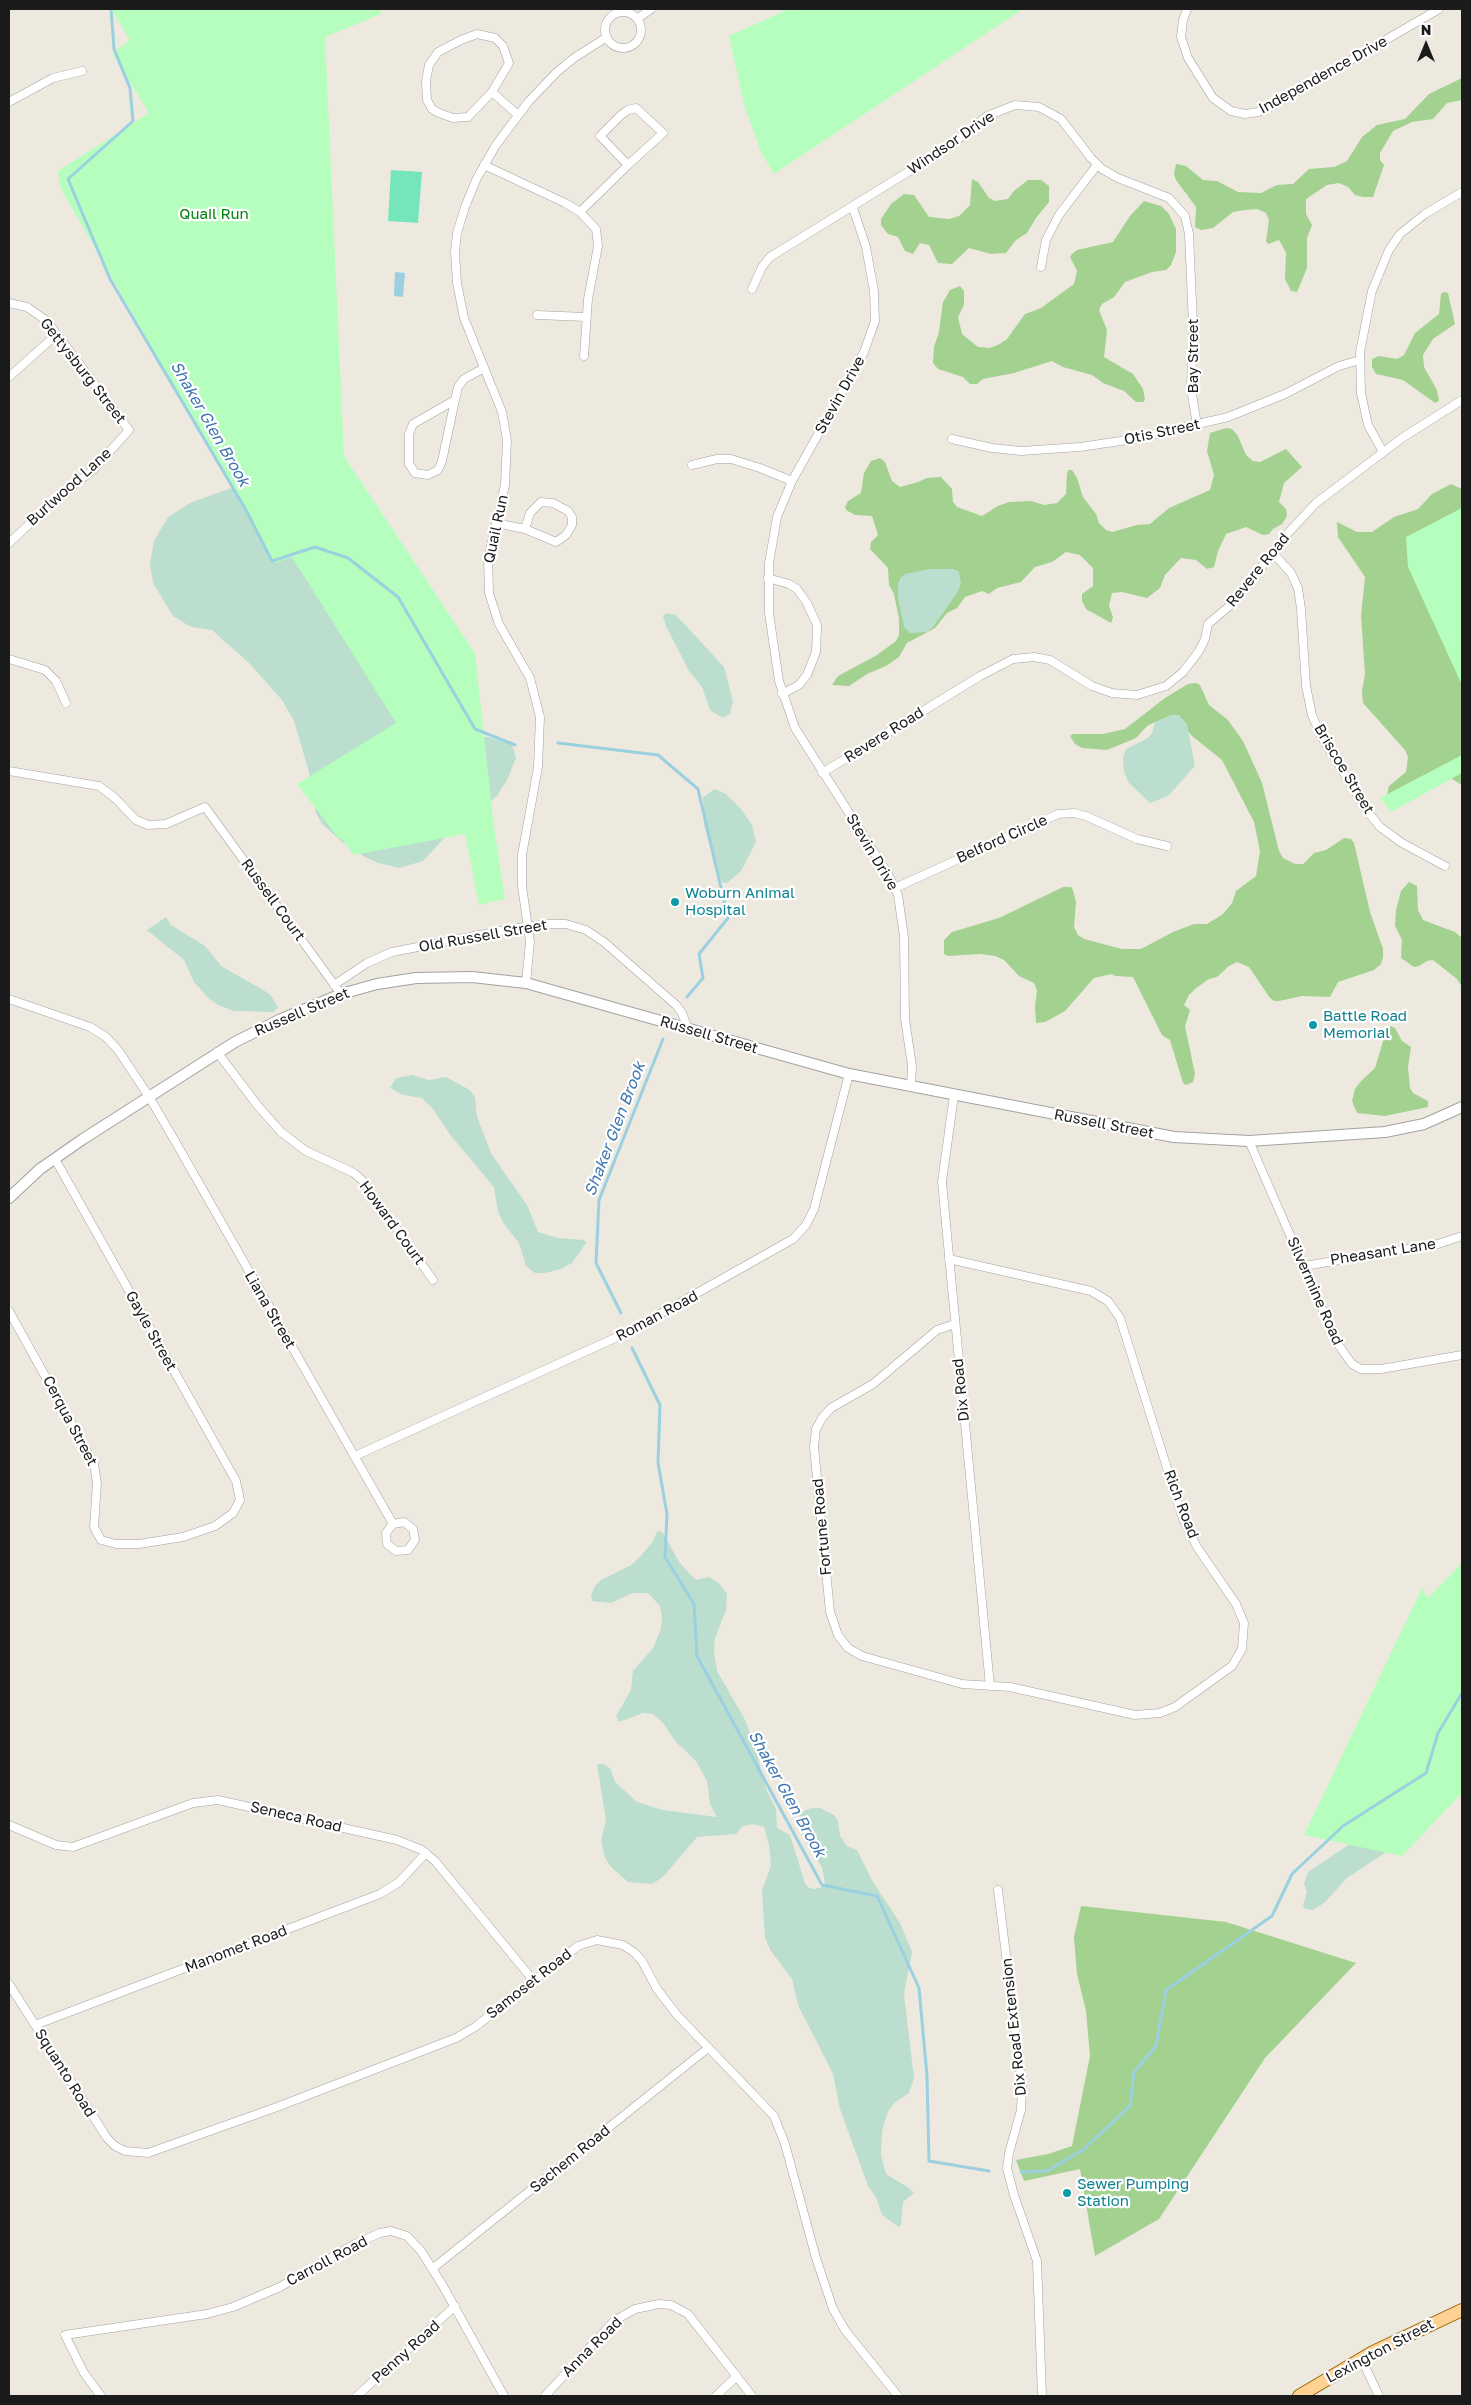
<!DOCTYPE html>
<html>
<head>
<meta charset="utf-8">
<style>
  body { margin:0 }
  #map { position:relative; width:1471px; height:2405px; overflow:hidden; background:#eee9df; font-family:"Golos Text",sans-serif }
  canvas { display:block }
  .frame { position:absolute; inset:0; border:10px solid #1b1b1b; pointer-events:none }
  .north { position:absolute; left:1401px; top:20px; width:50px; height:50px; -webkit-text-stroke:4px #fff; paint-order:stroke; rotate:0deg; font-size:14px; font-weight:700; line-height:20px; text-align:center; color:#1b1b1b }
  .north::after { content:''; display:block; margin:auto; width:18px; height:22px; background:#1b1b1b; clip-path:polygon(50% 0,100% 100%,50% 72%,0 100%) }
</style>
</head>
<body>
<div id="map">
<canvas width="1471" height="2405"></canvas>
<div class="frame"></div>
<div class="north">N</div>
</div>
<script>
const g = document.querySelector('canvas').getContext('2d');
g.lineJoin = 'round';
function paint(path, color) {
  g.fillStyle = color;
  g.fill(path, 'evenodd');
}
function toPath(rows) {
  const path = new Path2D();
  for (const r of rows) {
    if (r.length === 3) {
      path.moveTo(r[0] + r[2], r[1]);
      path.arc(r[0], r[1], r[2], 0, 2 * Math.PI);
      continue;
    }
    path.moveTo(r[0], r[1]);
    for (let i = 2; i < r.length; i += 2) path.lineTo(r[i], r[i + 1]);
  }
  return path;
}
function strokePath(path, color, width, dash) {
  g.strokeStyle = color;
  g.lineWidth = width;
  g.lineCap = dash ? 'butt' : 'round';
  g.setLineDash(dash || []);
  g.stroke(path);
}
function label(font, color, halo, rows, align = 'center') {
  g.font = font + ' "Golos Text",sans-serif';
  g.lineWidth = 4.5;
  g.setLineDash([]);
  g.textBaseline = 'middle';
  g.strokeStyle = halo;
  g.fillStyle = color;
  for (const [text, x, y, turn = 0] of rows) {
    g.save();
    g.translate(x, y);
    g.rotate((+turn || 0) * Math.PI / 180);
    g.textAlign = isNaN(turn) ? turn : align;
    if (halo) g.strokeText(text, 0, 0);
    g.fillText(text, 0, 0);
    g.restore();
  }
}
paint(toPath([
  [1462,78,1462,100,1447,103,1433,119,1412,122,1393,131,1380,153,1380,160,1384,165,1373,197,1363,197,1355,195,1348,187,1339,183,1327,185,1306,199,1306,214,1312,225,1307,238,1307,268,1297,292,1291,291,1285,279,1286,253,1283,247,1279,240,1268,244,1266,241,1269,220,1266,213,1257,209,1245,210,1233,212,1213,228,1201,230,1195,227,1196,207,1176,180,1174,174,1176,164,1186,166,1203,180,1217,181,1238,192,1261,193,1277,185,1293,184,1309,169,1334,167,1347,161,1362,137,1377,125,1405,119,1429,94],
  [972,179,978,182,989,198,995,201,1008,199,1014,191,1028,180,1041,180,1049,186,1049,202,1036,218,1027,233,1016,240,1006,253,991,254,969,248,952,264,938,263,929,245,920,243,913,254,905,251,898,237,888,234,881,225,881,219,891,204,904,194,914,195,929,217,949,219,959,216,970,205],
  [1144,201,1161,206,1169,214,1176,229,1176,252,1171,265,1166,270,1152,272,1125,282,1114,297,1102,304,1099,310,1107,330,1104,357,1133,374,1143,389,1145,400,1143,402,1136,402,1124,391,1103,383,1092,375,1063,367,1052,361,1014,373,983,379,977,384,970,384,963,377,938,369,933,363,934,347,939,332,943,302,950,290,960,286,964,291,964,305,958,317,962,334,978,347,989,348,998,345,1007,339,1025,314,1041,308,1074,284,1077,271,1070,257,1072,254,1077,250,1113,242,1130,216],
  [1444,292,1448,293,1455,324,1433,339,1423,355,1424,367,1437,390,1439,401,1435,403,1403,380,1376,374,1372,367,1372,359,1379,356,1397,359,1404,355,1415,333,1439,314,1441,294],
  [1226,428,1232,429,1238,436,1246,455,1253,461,1260,462,1286,449,1302,467,1284,483,1279,502,1286,509,1287,516,1282,524,1273,529,1269,534,1263,535,1246,527,1226,534,1218,551,1214,567,1207,569,1196,560,1181,558,1165,575,1160,588,1147,598,1122,592,1112,593,1109,606,1113,617,1111,623,1086,609,1082,601,1082,594,1093,586,1093,568,1080,555,1066,552,1052,562,1035,567,1021,582,997,588,989,594,982,591,965,597,957,608,947,613,935,628,907,643,899,657,886,666,867,674,849,686,832,685,838,676,877,655,896,641,899,635,899,618,894,594,889,585,888,568,870,549,871,542,878,535,872,516,855,515,846,510,845,507,848,501,861,493,864,473,871,461,880,458,885,462,892,481,900,487,918,482,927,478,941,477,952,489,953,502,957,507,982,516,998,506,1009,502,1031,501,1044,505,1057,503,1066,494,1067,474,1068,470,1072,470,1077,478,1083,497,1096,514,1099,523,1106,530,1112,532,1137,525,1150,524,1169,508,1210,490,1214,475,1207,451,1210,433],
  [1451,484,1462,489,1462,785,1452,779,1444,780,1389,801,1387,794,1389,786,1406,772,1408,757,1405,750,1363,703,1362,691,1365,674,1361,616,1365,577,1338,537,1337,522,1357,532,1372,532,1394,517,1418,509,1432,494],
  [1196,683,1200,685,1209,705,1228,720,1243,741,1262,783,1279,851,1283,858,1295,864,1303,864,1314,853,1326,850,1344,838,1351,839,1354,843,1370,912,1383,949,1383,957,1381,964,1374,970,1338,982,1330,997,1302,996,1279,1001,1274,1001,1270,998,1249,967,1237,962,1229,966,1217,977,1209,979,1195,989,1189,995,1184,1005,1190,1010,1185,1026,1195,1074,1193,1082,1186,1085,1183,1083,1170,1040,1162,1035,1133,977,1115,976,1112,974,1094,978,1065,1011,1045,1022,1036,1023,1035,1007,1037,990,1034,983,1019,976,1004,960,995,956,980,954,948,956,944,954,944,940,952,932,999,918,1063,887,1071,887,1073,890,1076,902,1074,927,1078,935,1084,939,1122,949,1141,949,1173,932,1194,924,1207,924,1223,914,1232,903,1236,891,1256,876,1260,851,1254,822,1222,760,1192,736,1179,720,1155,722,1147,726,1136,738,1107,750,1082,748,1075,744,1070,736,1073,734,1103,734,1125,729,1165,698,1188,684],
  [1409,882,1417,886,1418,910,1423,920,1455,932,1462,938,1462,987,1457,979,1433,960,1427,961,1419,966,1414,967,1401,958,1402,940,1395,926,1396,910,1401,891],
  [1390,1026,1395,1028,1402,1041,1411,1047,1408,1067,1410,1088,1413,1093,1428,1101,1428,1107,1385,1116,1357,1113,1352,1101,1355,1089,1362,1080,1375,1068,1384,1038],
  [1081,1906,1226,1922,1356,1963,1265,2058,1159,2219,1095,2256,1080,2169,1024,2181,1016,2160,1048,2154,1072,2146,1090,2056,1086,2011,1077,1974,1074,1937]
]), '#a2d190');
paint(toPath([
  [238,486,472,736,488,737,512,745,516,758,507,780,497,796,448,834,423,861,399,868,378,863,363,856,341,841,322,824,316,813,309,772,294,721,282,700,250,664,212,630,191,627,173,616,153,583,150,564,154,541,168,517,192,502],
  [930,569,954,569,959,572,961,584,957,593,933,627,927,632,910,633,904,627,898,599,898,584,901,577,905,574],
  [667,613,676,615,724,667,733,701,730,714,723,718,710,710,702,687,689,671,666,626,663,616],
  [1171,715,1179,715,1187,724,1195,766,1168,796,1150,803,1129,783,1124,772,1123,757,1126,749,1148,738,1152,733,1155,722],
  [715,789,726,794,741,809,752,825,756,842,741,871,727,883,723,883,717,874,704,824,703,797],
  [166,917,171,925,205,946,221,966,270,994,278,1008,273,1012,234,1011,218,1005,208,998,194,982,184,960,147,930],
  [412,1075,429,1080,446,1077,470,1090,475,1097,477,1117,492,1155,527,1205,538,1232,557,1238,584,1240,586,1243,572,1263,561,1269,545,1273,535,1273,526,1266,519,1243,504,1224,498,1212,494,1187,451,1136,433,1109,422,1098,403,1095,390,1088,396,1078],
  [658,1530,663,1533,679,1562,690,1574,696,1580,709,1577,719,1583,727,1594,726,1610,715,1638,714,1650,717,1671,744,1718,755,1745,766,1789,776,1809,777,1828,790,1835,805,1883,809,1888,815,1889,822,1887,825,1883,822,1867,804,1839,799,1823,800,1815,804,1811,812,1808,820,1808,834,1815,838,1821,840,1836,847,1846,857,1850,873,1882,900,1923,912,1952,904,1994,914,2078,909,2093,894,2103,888,2111,882,2131,881,2155,886,2174,909,2188,914,2193,903,2202,901,2225,899,2227,882,2215,876,2197,868,2186,840,2109,833,2074,798,2005,792,1979,771,1951,765,1938,762,1891,771,1865,769,1845,764,1827,753,1824,743,1826,736,1834,697,1837,663,1877,652,1884,628,1882,610,1866,605,1857,601,1841,606,1820,597,1764,603,1764,610,1768,615,1782,637,1802,663,1810,717,1817,710,1804,707,1781,696,1761,676,1742,663,1723,653,1714,643,1713,619,1722,616,1716,631,1690,633,1671,653,1648,661,1629,662,1617,660,1606,648,1593,633,1593,611,1603,592,1601,591,1596,595,1586,601,1580,631,1565,640,1557,653,1541],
  [1375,1827,1391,1849,1347,1878,1324,1903,1313,1910,1305,1909,1303,1906,1307,1892,1304,1883,1308,1872]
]), '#bbdece');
paint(toPath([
  [111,9,380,9,381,14,325,37,344,456,475,653,494,827,505,899,479,905,465,834,354,855,341,838,339,839,297,784,396,723,292,557,275,563,60,187,58,171,149,113,112,53,130,40],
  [789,9,1023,9,774,174,761,152,745,108,729,36],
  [1462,508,1462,685,1408,567,1406,537],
  [1462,755,1462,773,1391,812,1380,798],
  [1462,1563,1462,1793,1402,1856,1304,1835,1422,1588,1428,1598]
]), '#b6febd');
paint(toPath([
  [391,170,422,172,418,223,388,221]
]), '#75e5bc');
paint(toPath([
  [395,272,405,273,403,297,394,296]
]), '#9bd0e0');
strokePath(toPath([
  [111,9,114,49,130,88,133,121,68,179,110,279,246,510,272,561,315,547,348,558,398,597,475,729,515,745],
  [558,743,658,755,698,789,728,918,699,954,703,978,687,997],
  [621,1313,596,1263,599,1200,663,1039],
  [632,1348,660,1405,658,1463,667,1514,665,1557,694,1604,697,1656,822,1885,877,1896,919,1988,927,2076,929,2161,989,2171],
  [1021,2172,1047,2171,1083,2150,1130,2106,1134,2072,1156,2046,1166,1990,1272,1916,1292,1874,1343,1826,1426,1773,1438,1733,1462,1693]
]), '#9bd0e0', 3);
const minor = toPath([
  [1187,9,1183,20,1181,37,1188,58,1213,98,1231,111,1245,114,1258,112,1270,107,1439,9],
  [623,30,18],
  [637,19,651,9],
  [492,92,468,117,453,118,439,113,432,109,427,100,426,81,429,65,438,52,461,40,477,34,495,38,503,46,509,63,492,92,518,115],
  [9,102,53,78,82,71],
  [484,165,565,203,580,212,596,229,598,246,588,299,584,356],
  [853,208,866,247,874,291,875,321,864,352,792,481,777,517,769,563,769,613,779,681,795,728,888,874,898,895,904,937,905,1019,912,1066,911,1087],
  [580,212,628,165,600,136,621,115,628,110,636,108,663,133,628,165],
  [1041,267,1046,240,1059,215,1097,165],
  [752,289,762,267,770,257,950,146,987,116,1015,105,1039,107,1061,119,1091,158,1102,169,1118,178,1169,198,1185,216,1189,234,1193,325,1191,388,1197,425],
  [9,303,27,307,47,321,129,430,95,468,52,503,9,543],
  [537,315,586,317],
  [9,377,57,334],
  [455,400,442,461,438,470,428,475,415,473,409,464,409,434,413,424,455,400,458,387,464,379,484,368],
  [952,439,992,448,1021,451,1080,447,1134,439,1228,417,1285,394,1339,366,1360,360],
  [1383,452,1368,425,1361,393,1360,352,1372,291,1389,250,1400,234,1425,214,1462,192],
  [692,465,717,459,731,459,760,468,792,481],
  [496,523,525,529,556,542,566,535,572,525,572,517,568,511,553,503,541,502,530,513,525,529],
  [1273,553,1291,573,1298,588,1301,609,1306,686,1312,715,1321,736,1368,812,1380,827,1402,843,1445,866],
  [768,578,789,584,797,589,807,603,817,625,816,652,807,675,799,685,782,694],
  [9,659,45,670,56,681,66,703],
  [9,771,99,786,115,798,136,820,148,825,166,824,205,807,341,994],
  [822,773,980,676,1013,659,1034,657,1050,660,1092,686,1112,693,1137,695,1166,686,1183,672,1199,651,1205,639,1208,624,1233,603,1289,532,1316,503,1402,438,1462,400],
  [895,888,1058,814,1074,813,1086,816,1137,839,1167,846],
  [526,983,530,942,522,886,522,855,538,767,540,717,530,678,499,624,489,593,488,559,505,485,507,440,502,412,464,318,457,283,455,252,457,233,465,207,477,178,496,145,529,101,557,72,574,58,607,37],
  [334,985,367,963,392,952,516,928,549,924,566,924,586,930,604,942,676,1005,682,1013,688,1029],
  [9,999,90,1027,106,1037,118,1050,148,1095,175,1141,393,1524,386,1533,387,1544,396,1551,408,1550,415,1540,413,1529,404,1522,393,1524],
  [217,1052,258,1106,281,1132,306,1151,354,1173,362,1180,433,1280],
  [954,1095,942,1182,990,1686],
  [1249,1141,1337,1343,1352,1364,1361,1369,1381,1369,1462,1355],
  [949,1259,1091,1291,1108,1301,1120,1318,1183,1519,1197,1547,1236,1604,1244,1623,1242,1649,1232,1666,1175,1707,1160,1713,1135,1715,1010,1687,962,1684,862,1656,848,1648,838,1635,830,1612,814,1447,816,1429,822,1418,831,1408,873,1384,937,1330,955,1324],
  [1304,1266,1438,1244,1462,1236],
  [9,1311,94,1464,97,1483,94,1527,101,1540,116,1544,139,1544,183,1537,215,1526,233,1513,240,1500,236,1481,55,1159],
  [355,1456,626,1333,793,1239,806,1225,814,1209,849,1074],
  [9,1825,56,1845,73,1847,193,1803,218,1800,397,1840,422,1850,435,1861,533,1980],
  [998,1890,1022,2086,1021,2110,1009,2153,1007,2168,1014,2195,1037,2261,1042,2396],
  [9,1984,107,2138,115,2146,125,2151,148,2153,277,2107,456,2038,475,2027,578,1946,597,1940,623,1945,635,1953,642,1961,657,1989,677,2015,774,2116,785,2144,816,2258,833,2309,845,2330,898,2396],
  [35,2025,380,1894,399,1882,426,1853],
  [432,2269,708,2048],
  [1361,2358,1379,2396],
  [101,2396,84,2373,65,2335,207,2314,233,2307,280,2287,355,2244,380,2233,391,2231,407,2236,421,2251,443,2286,504,2396],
  [357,2396,455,2306],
  [545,2396,614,2321,635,2309,659,2304,671,2305,688,2314,752,2396],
  [716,2396,737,2376]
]);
const tertiary = toPath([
  [9,1198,40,1169,83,1139,235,1042,281,1019,341,994,377,984,416,978,472,977,526,983,849,1074,1174,1137,1249,1141,1385,1132,1424,1124,1462,1107]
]);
const primary = toPath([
  [1299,2396,1373,2352,1462,2310]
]);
strokePath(minor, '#a2a2a2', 9);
strokePath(tertiary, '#a2a2a2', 12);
strokePath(primary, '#926400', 14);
strokePath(minor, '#fff', 8);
strokePath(tertiary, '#fff', 10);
strokePath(primary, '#ffd293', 12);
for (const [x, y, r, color] of [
  [675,902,5,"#0f9aa8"],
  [1313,1025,5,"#0f9aa8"],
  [1067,2193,5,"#0f9aa8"]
]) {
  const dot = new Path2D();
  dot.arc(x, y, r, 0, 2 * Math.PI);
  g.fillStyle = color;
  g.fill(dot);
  strokePath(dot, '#fff', 2);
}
label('15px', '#1b1b1b', '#fff', [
  ["Independence Drive",1323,75,-29],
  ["Windsor Drive",951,143,-34],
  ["Bay Street",1193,356,-90],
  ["Gettysburg Street",83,371,52],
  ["Stevin Drive",840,395,-61],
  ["Otis Street",1162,432,-12],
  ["Burlwood Lane",69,487,-42],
  ["Quail Run",496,529,-78],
  ["Revere Road",1258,570,-51],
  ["Revere Road",884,735,-32],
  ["Briscoe Street",1344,769,59],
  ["Belford Circle",1002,839,-24],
  ["Stevin Drive",872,852,59],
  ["Russell Court",273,900,54],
  ["Old Russell Street",483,936,-10],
  ["Russell Street",302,1012,-23],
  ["Russell Street",709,1035,16],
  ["Russell Street",1104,1124,11],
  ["Howard Court",392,1223,54],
  ["Pheasant Lane",1383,1252,-9],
  ["Silvermine Road",1315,1291,66],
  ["Liana Street",270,1310,60],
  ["Roman Road",657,1316,-28],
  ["Gayle Street",151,1331,61],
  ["Dix Road",961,1390,-96],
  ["Cerqua Street",70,1421,62],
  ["Rich Road",1181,1504,69],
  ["Fortune Road",822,1527,-95],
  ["Seneca Road",296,1817,13],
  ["Manomet Road",236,1949,-21],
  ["Samoset Road",529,1984,-38],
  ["Dix Road Extension",1014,2027,-96],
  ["Squanto Road",65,2073,58],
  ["Sachem Road",570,2159,-39],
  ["Carroll Road",327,2261,-28],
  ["Anna Road",592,2347,-45],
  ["Lexington Street",1380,2351,-28],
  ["Penny Road",406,2352,-42]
]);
label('15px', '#01810e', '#fff', [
  ["Quail Run",214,214]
]);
label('15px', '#0d838f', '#fff', [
  ["Woburn Animal",685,893],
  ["Hospital",685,910],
  ["Battle Road",1323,1016],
  ["Memorial",1323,1033],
  ["Sewer Pumping",1077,2184],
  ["Station",1077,2201]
], 'left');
label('italic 16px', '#4077b2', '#fff', [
  ["Shaker Glen Brook",210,424,60],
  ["Shaker Glen Brook",615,1129,-69],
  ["Shaker Glen Brook",787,1794,61]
]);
</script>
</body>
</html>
